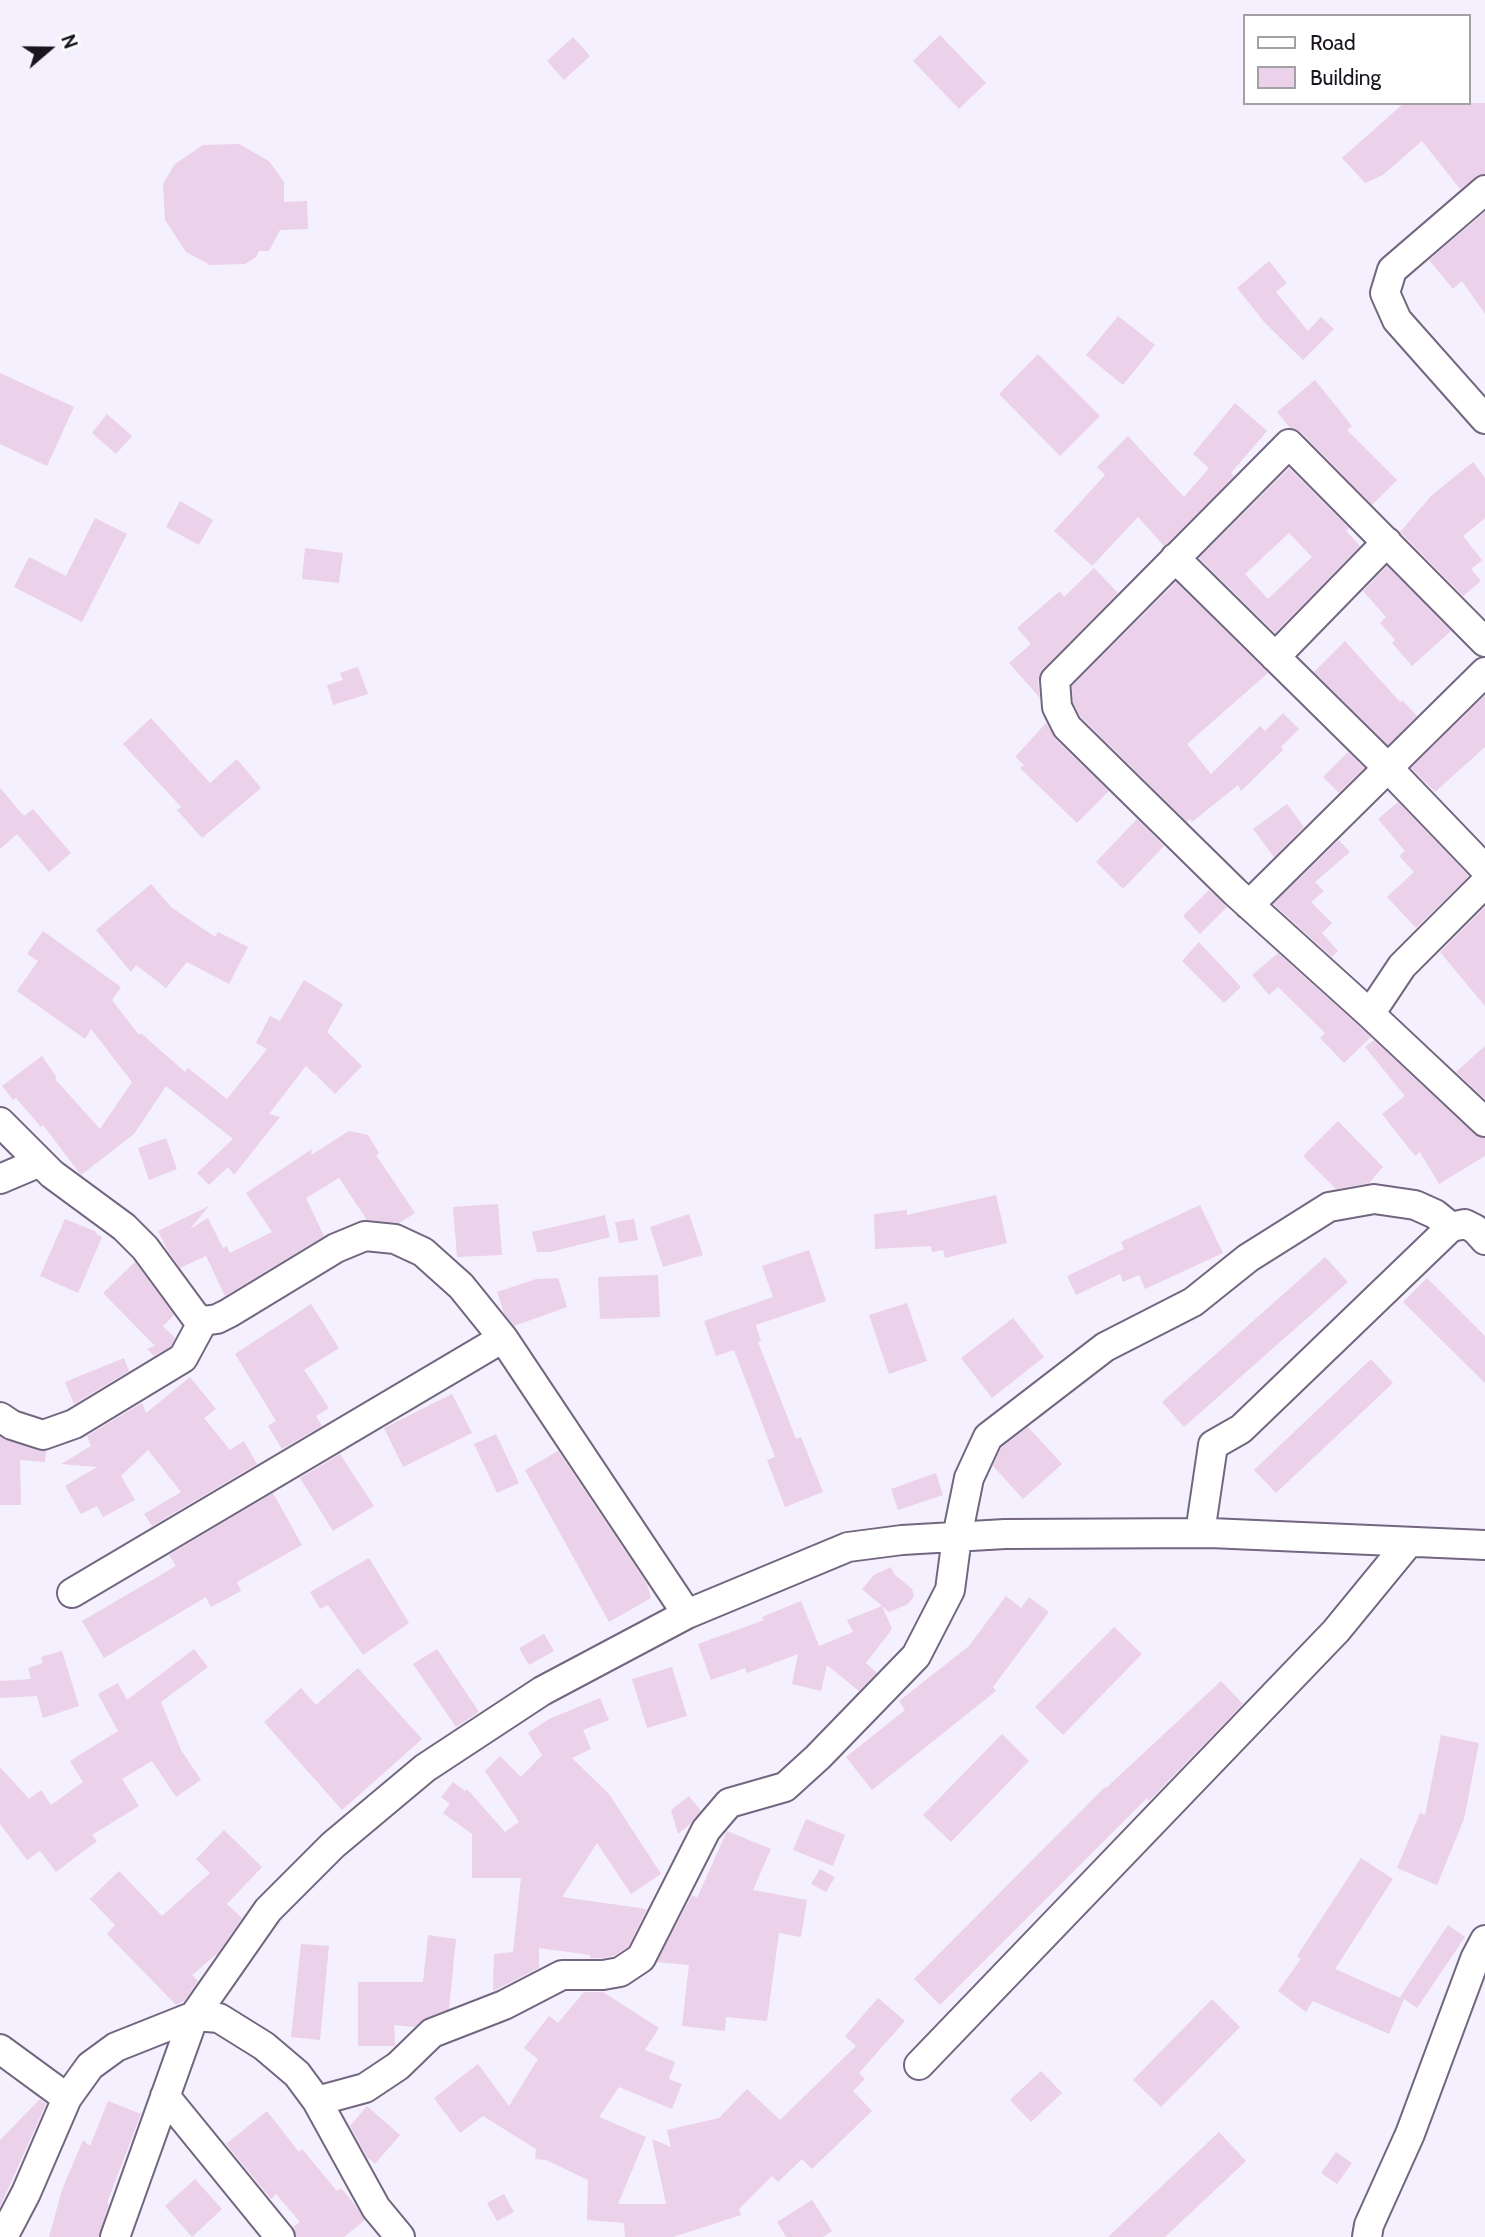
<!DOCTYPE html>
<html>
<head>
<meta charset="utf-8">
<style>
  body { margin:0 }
  #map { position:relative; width:1485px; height:2237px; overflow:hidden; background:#f5f0fd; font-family:Cabin,sans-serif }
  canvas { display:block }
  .legend { position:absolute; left:1243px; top:14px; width:228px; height:91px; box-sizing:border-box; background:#fff; border:2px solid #a3a1a5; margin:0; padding:9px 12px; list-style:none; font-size:21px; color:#19141e }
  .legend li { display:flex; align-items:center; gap:14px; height:35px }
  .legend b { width:35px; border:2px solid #a3a1a5 }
  .north { position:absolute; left:14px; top:14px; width:70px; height:70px; -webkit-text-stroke:5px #fff; paint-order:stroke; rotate:70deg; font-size:19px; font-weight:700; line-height:28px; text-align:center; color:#19141e }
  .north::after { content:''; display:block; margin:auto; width:24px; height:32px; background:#19141e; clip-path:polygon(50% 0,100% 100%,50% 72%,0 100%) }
</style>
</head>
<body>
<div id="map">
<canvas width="1485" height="2237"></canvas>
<ul class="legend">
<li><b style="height:9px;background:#fff"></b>Road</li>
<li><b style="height:19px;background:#ebd1e9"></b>Building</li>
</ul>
<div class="north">N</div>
</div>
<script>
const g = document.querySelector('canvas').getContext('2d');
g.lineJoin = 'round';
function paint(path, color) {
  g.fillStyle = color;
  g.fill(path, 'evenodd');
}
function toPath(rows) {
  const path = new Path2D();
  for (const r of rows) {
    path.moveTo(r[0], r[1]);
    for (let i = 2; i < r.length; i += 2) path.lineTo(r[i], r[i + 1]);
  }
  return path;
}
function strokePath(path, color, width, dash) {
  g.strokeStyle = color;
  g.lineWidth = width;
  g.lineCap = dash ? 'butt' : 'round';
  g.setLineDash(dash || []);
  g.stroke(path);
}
paint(toPath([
  [940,35,986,83,959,109,913,61],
  [573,37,590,56,564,80,547,61],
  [1404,103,1485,103,1485,174,1475,177,1460,189,1422,141,1383,175,1365,183,1342,158],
  [239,144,269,161,284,182,284,202,307,201,308,229,280,230,269,251,259,251,256,257,245,264,210,265,186,252,165,220,163,184,175,164,203,145],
  [1485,212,1485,314,1462,281,1453,289,1429,260],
  [1269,261,1287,283,1276,292,1308,331,1321,317,1334,329,1303,360,1265,323,1237,288],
  [1118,316,1155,345,1123,385,1086,355],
  [1038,354,1100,416,1060,456,999,394],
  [0,373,74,407,47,466,0,444],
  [1315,380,1352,426,1347,430,1397,480,1372,505,1301,432,1290,428,1277,412],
  [1235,403,1267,431,1231,473,1234,476,1166,545,1164,546,1138,517,1092,566,1054,531,1105,475,1097,467,1128,436,1184,497,1209,468,1193,454],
  [107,414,132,436,116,454,92,433],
  [1473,462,1485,478,1485,518,1463,536,1482,560,1471,569,1481,581,1463,596,1400,532,1432,495],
  [1289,468,1349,528,1346,531,1360,546,1275,633,1199,558],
  [1289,533,1312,557,1268,599,1245,574],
  [180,501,213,520,199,545,166,527],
  [95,518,127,534,82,622,14,587,29,557,66,576],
  [305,548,343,553,339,583,302,579],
  [1387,566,1451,631,1412,666,1392,643,1395,640,1380,623,1386,617,1363,591],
  [1094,568,1118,593,1043,669,1038,681,1040,698,1009,663,1031,644,1017,628,1060,591,1064,597],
  [1176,582,1268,673,1187,744,1211,774,1260,726,1265,731,1283,713,1299,729,1281,747,1283,750,1241,791,1238,785,1192,822,1190,819,1187,822,1081,717,1073,703,1072,686],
  [1345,641,1400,702,1402,700,1417,716,1388,745,1314,672],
  [358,667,368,694,333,705,327,685,343,680,340,673],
  [1485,695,1485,747,1435,792,1411,768],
  [151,718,210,783,237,759,261,788,202,838,177,810,181,807,123,744],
  [1046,723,1055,739,1109,791,1077,823,1020,768,1024,765,1015,757],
  [1348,752,1364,768,1339,793,1323,777],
  [0,788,24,816,33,809,71,853,49,872,17,834,0,849],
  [1398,802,1469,876,1416,928,1387,897,1414,872,1399,856,1405,851,1378,819],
  [1287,804,1304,827,1274,857,1253,829],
  [1137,819,1164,846,1123,889,1096,862],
  [1339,840,1350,852,1315,882,1324,891,1311,902,1332,923,1322,933,1338,951,1332,957,1273,904],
  [151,884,171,907,215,937,218,932,248,947,229,984,187,962,166,988,136,965,131,972,96,930],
  [1209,890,1227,907,1200,934,1183,916],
  [1485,907,1485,1006,1440,952],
  [43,931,121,987,112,1000,139,1035,141,1033,185,1072,188,1068,227,1099,267,1049,256,1043,270,1016,280,1021,304,980,343,1004,327,1032,362,1066,335,1094,315,1074,315,1072,314,1074,306,1066,269,1114,280,1117,234,1175,228,1167,209,1185,197,1173,233,1139,166,1086,134,1134,81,1175,43,1125,41,1127,16,1098,13,1100,2,1086,42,1056,57,1078,55,1079,100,1129,132,1082,91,1029,85,1039,17,991,38,961,27,954],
  [1199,942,1241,987,1224,1003,1182,961],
  [1278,953,1371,1037,1344,1063,1320,1038,1325,1033,1278,987,1269,995,1252,975],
  [1374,1040,1474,1134,1485,1138,1485,1156,1439,1184,1420,1152,1415,1156,1382,1114,1405,1096,1365,1047],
  [1485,1046,1485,1099,1456,1072],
  [1338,1121,1383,1167,1369,1183,1336,1189,1303,1156],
  [349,1131,368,1135,379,1153,376,1155,415,1213,399,1223,367,1220,339,1178,306,1198,324,1236,225,1296,206,1256,180,1268,168,1251,158,1231,209,1206,190,1229,208,1218,223,1248,227,1246,230,1253,272,1232,246,1193,312,1149,311,1155],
  [166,1138,177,1169,149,1180,138,1148],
  [996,1195,1007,1243,945,1258,943,1250,932,1252,931,1246,875,1249,874,1214,907,1210,907,1215],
  [498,1204,502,1255,457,1257,453,1207],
  [1200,1205,1223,1253,1145,1289,1139,1275,1123,1282,1120,1274,1076,1295,1067,1276,1124,1249,1121,1242],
  [689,1214,703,1255,663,1267,650,1227],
  [605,1215,610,1237,550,1252,537,1252,532,1232],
  [65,1219,97,1232,96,1234,102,1237,78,1293,40,1276],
  [634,1219,638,1240,619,1243,615,1222],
  [809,1250,826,1301,756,1325,761,1341,758,1342,796,1439,801,1437,823,1492,785,1507,767,1460,775,1457,734,1350,716,1356,704,1321,773,1297,762,1266],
  [1325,1257,1348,1282,1184,1427,1162,1402],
  [135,1262,174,1315,163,1326,175,1338,171,1346,154,1356,147,1349,155,1346,103,1293],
  [658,1275,660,1317,600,1319,598,1277],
  [558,1278,567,1307,514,1326,504,1313,497,1292,536,1279],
  [1427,1278,1485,1336,1485,1383,1403,1302],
  [907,1303,927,1361,889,1374,869,1315],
  [311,1304,339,1348,304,1370,329,1408,316,1416,322,1426,282,1449,268,1426,276,1421,235,1354],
  [1013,1318,1044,1357,992,1398,961,1358],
  [124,1358,129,1371,74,1404,65,1382],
  [1371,1359,1393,1383,1276,1493,1254,1470],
  [190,1377,216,1409,204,1418,230,1450,244,1441,257,1464,152,1526,144,1514,181,1492,148,1450,121,1476,135,1500,103,1517,97,1506,81,1514,65,1486,97,1467,61,1464,91,1446,87,1436,142,1403,146,1413],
  [452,1394,472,1433,403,1467,384,1428],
  [1028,1427,1062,1464,1023,1499,993,1466,1001,1448],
  [496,1434,519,1483,497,1493,474,1444],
  [0,1437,38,1451,46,1451,45,1462,20,1460,21,1505,0,1505],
  [558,1451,647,1584,651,1598,609,1622,525,1470],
  [340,1454,374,1506,333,1531,300,1478],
  [936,1473,943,1495,898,1510,891,1489],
  [273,1493,302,1545,237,1582,241,1591,211,1607,206,1597,104,1658,82,1621,176,1566,169,1555],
  [369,1558,409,1623,363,1655,328,1605,320,1609,310,1592],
  [891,1567,894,1574,912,1589,914,1596,908,1604,889,1612,882,1606,892,1629,866,1663,877,1673,859,1691,827,1665,821,1691,792,1684,798,1654,747,1673,745,1668,711,1680,698,1644,764,1620,762,1617,801,1601,819,1646,853,1632,847,1620,882,1606,862,1589,874,1575],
  [1006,1596,1021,1608,1029,1597,1049,1612,993,1687,996,1691,872,1790,846,1757,905,1710,899,1701,969,1646],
  [1114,1627,1142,1654,1063,1735,1035,1707],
  [544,1634,554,1651,529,1665,519,1648],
  [194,1649,208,1667,161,1702,181,1750,201,1780,176,1797,152,1761,122,1779,139,1806,92,1835,97,1841,56,1872,40,1851,27,1860,0,1824,0,1767,29,1799,41,1790,51,1805,83,1782,70,1761,118,1731,98,1694,118,1683,127,1700],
  [437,1649,479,1712,456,1727,413,1664],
  [62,1651,79,1706,43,1718,37,1696,0,1698,0,1681,31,1679,28,1668,43,1663,41,1657],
  [672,1667,687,1716,647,1728,632,1679],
  [358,1668,422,1739,342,1810,264,1722,301,1688,316,1705],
  [1221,1681,1243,1704,1149,1801,1147,1798,940,2005,914,1979,1105,1787,1106,1788],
  [600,1698,609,1720,583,1730,591,1749,572,1758,609,1794,661,1874,631,1894,597,1843,562,1897,647,1909,628,1947,614,1956,602,1958,590,1958,590,1955,539,1948,539,1968,493,1991,494,1954,513,1952,521,1878,472,1878,472,1834,443,1813,450,1804,441,1797,453,1782,465,1791,467,1789,505,1832,519,1822,485,1771,500,1756,521,1777,542,1755,528,1733,549,1719],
  [1002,1734,1029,1761,951,1842,923,1815],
  [1441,1735,1479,1743,1464,1819,1437,1885,1397,1868,1420,1813,1425,1815],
  [689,1796,701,1811,690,1824,678,1834,671,1810],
  [806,1819,845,1835,833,1866,793,1850],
  [224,1830,262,1867,227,1904,242,1918,218,1953,192,1975,198,1981,184,2001,176,2005,107,1934,115,1925,90,1899,119,1871,162,1916,210,1873,196,1859],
  [727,1831,771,1849,753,1890,807,1900,801,1937,779,1933,767,2021,726,2017,725,2031,682,2026,689,1965,657,1962,692,1895,697,1898],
  [1361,1858,1393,1879,1335,1969,1403,1999,1400,1997,1448,1925,1465,1937,1417,2008,1404,1999,1389,2034,1313,2001,1306,2012,1278,1991,1301,1959,1297,1956],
  [820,1869,835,1877,826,1892,811,1884],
  [428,1935,456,1939,449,2009,426,2018,414,2027,394,2025,395,2046,358,2046,358,1982,423,1982],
  [301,1944,329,1946,320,2040,291,2037],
  [584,1992,603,1992,659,2028,645,2050,675,2062,669,2079,682,2084,672,2109,619,2087,599,2117,646,2137,618,2204,666,2204,652,2139,671,2147,667,2130,719,2118,747,2089,780,2120,856,2046,845,2036,878,1998,905,2021,859,2073,865,2079,853,2091,872,2111,812,2169,802,2159,778,2182,772,2176,739,2209,741,2215,673,2237,625,2237,624,2223,587,2220,588,2180,546,2160,535,2159,536,2149,483,2116,460,2133,434,2098,478,2064,509,2106,538,2059,524,2048,549,2016,558,2023],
  [1212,1999,1240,2027,1161,2107,1133,2080],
  [1041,2071,1062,2093,1031,2122,1010,2100],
  [40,2099,46,2104,0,2207,0,2140],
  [108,2101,141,2114,107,2203,109,2203,99,2237,49,2237,62,2190,83,2140,90,2146],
  [367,2106,400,2135,375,2164,367,2157,350,2126],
  [267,2111,299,2152,302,2149,337,2191,341,2188,355,2205,365,2220,344,2237,296,2237,293,2227,300,2222,276,2194,271,2199,226,2144],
  [1219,2132,1246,2161,1165,2237,1108,2237],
  [1336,2152,1352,2163,1337,2184,1321,2173],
  [195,2179,222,2209,192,2237,165,2206],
  [504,2194,514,2212,497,2221,487,2203],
  [812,2200,832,2231,823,2237,786,2237,777,2222]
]), '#ebd1e9');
const minor = toPath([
  [1485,190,1392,270,1385,293,1397,320,1485,419],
  [1175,558,1388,768,1485,869],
  [1485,642,1289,444,1055,680,1057,707,1067,727,1235,892,1370,1014,1485,1122],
  [1275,657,1387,542],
  [1249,905,1485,672],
  [1370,1014,1402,966,1485,883],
  [0,1122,52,1174,124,1227,145,1248,195,1316,203,1321,217,1319,229,1313,336,1248,365,1236,395,1239,423,1252,461,1286,503,1338,687,1614],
  [0,1179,40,1162],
  [0,1417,12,1425,43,1435,74,1424,183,1358,203,1321],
  [1200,1533,1213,1445,1241,1429,1451,1227,1465,1224,1475,1229,1485,1240],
  [72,1593,503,1338],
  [0,2049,67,2098],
  [919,2065,1336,1631,1409,1542],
  [165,2096,280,2237],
  [317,2101,365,2088,398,2066,432,2033,504,2005,562,1975,603,1975,620,1972,641,1958,706,1830,729,1803,785,1787,818,1757,916,1656,950,1590,957,1537,969,1478,988,1437,1105,1347,1193,1302,1248,1258,1329,1207,1374,1199,1415,1205,1435,1214,1451,1227],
  [3,2237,26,2193,67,2098,90,2066,116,2047,194,2016,219,2018,264,2046,297,2074,317,2101,376,2208,400,2237],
  [115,2237,194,2016,268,1910,333,1845,425,1768,542,1691,687,1614,848,1547,902,1540,1005,1534,1210,1533,1485,1545],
  [1367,2237,1369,2225,1410,2134,1475,1959,1485,1940]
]);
strokePath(minor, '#726680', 32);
strokePath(minor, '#fff', 28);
</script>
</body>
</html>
